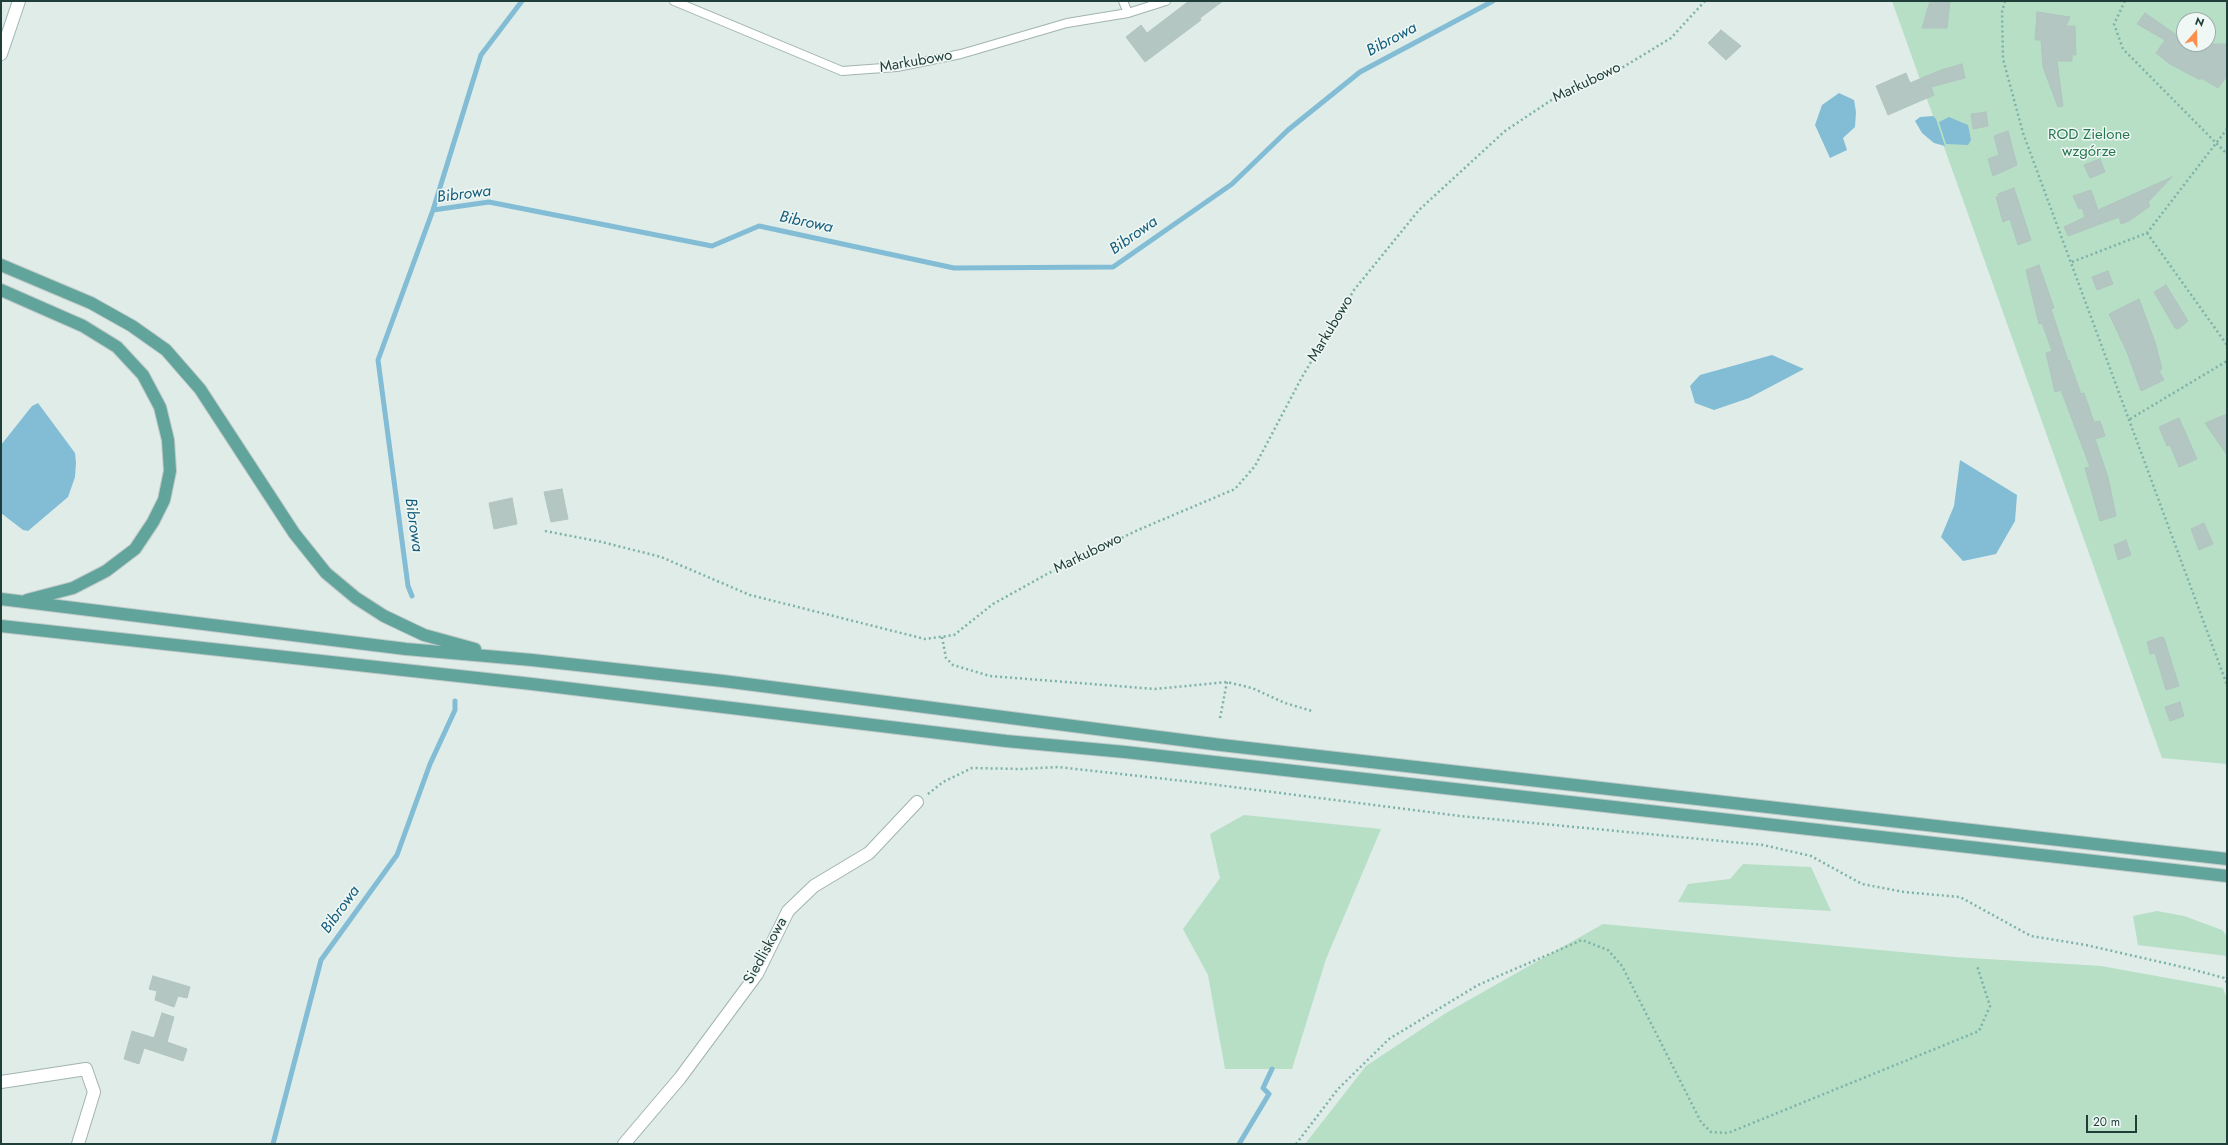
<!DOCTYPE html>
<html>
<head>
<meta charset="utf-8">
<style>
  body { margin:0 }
  #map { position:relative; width:2228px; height:1145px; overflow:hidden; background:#dfece8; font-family:Jost,sans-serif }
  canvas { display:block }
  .frame { position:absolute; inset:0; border:2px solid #1f3d39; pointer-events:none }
  .north { position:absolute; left:2176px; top:12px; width:40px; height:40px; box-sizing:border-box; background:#f0f8f5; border:1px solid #9cadaa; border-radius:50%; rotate:20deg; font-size:11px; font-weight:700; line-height:16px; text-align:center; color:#1f3d39 }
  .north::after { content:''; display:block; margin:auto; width:14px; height:18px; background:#fc8f4d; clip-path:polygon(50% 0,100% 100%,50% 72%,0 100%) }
  .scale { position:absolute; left:2086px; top:1115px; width:51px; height:18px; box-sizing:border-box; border:2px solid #1f3d39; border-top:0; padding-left:5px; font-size:12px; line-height:14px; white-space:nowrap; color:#1f3d39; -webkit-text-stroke:3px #f0f8f5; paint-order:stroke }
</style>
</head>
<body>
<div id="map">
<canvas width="2228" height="1145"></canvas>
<div class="frame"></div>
<div class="north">N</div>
<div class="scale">20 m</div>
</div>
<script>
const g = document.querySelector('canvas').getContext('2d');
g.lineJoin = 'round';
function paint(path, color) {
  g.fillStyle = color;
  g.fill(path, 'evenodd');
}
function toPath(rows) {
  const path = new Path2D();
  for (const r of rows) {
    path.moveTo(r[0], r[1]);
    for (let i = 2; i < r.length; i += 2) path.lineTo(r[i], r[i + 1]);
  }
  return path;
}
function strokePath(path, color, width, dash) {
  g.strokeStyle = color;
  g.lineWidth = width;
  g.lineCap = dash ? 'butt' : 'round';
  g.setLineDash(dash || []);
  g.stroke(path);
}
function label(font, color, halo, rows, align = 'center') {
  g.font = font + ' Jost,sans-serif';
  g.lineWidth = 3;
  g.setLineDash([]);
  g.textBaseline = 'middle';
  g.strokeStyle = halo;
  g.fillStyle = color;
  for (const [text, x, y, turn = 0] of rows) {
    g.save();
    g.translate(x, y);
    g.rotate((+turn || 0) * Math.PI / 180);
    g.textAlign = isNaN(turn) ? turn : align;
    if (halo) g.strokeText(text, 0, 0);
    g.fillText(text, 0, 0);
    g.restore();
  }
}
paint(toPath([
  [1892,1,2227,1,2227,764,2162,758],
  [2184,20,2208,20,2208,44,2184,44],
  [1244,815,1381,829,1326,959,1292,1069,1225,1069,1208,975,1183,929,1220,878,1210,834],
  [1743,864,1811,867,1831,911,1678,902,1688,884,1730,879],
  [2157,911,2184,916,2222,930,2227,936,2227,956,2138,945,2133,916],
  [1603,924,1954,957,2101,966,2223,988,2227,999,2227,1144,1305,1144,1366,1066,1446,1013]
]), '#b6dfc6');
paint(toPath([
  [1839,93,1854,100,1856,112,1855,127,1843,138,1847,150,1830,158,1815,125,1822,105],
  [1933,116,1936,119,1945,146,1934,143,1922,133,1915,121,1920,117],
  [1949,117,1968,125,1971,140,1968,145,1946,144,1939,122],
  [1772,355,1804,369,1749,398,1714,410,1695,403,1690,386,1700,375],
  [38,403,75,453,76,463,75,477,68,497,28,531,23,530,1,513,1,445,32,406],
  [1960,460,2017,495,2015,521,1996,554,1963,561,1941,537,1954,506]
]), '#82bdd5');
strokePath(toPath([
  [433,210,489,202,712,246,759,226,954,268,1113,267,1232,184,1288,130,1360,72,1493,1],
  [412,596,408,586,378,360,433,210,481,55,522,1],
  [273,1144,321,960,397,855,430,764,455,710,455,701],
  [1239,1144,1269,1094,1263,1088,1272,1069]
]), '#82bdd5', 5);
const building = toPath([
  [1189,1,1223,1,1200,18,1201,20,1145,62,1126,37,1141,25,1147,33,1189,1],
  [1930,1,1950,1,1947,28,1922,28,1930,1],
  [2037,12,2070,17,2066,26,2075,26,2076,55,2072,55,2072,61,2057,61,2063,106,2058,107,2043,67,2041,40,2035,40,2037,12],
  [2145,13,2181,38,2178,42,2191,51,2195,44,2227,44,2227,76,2218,88,2201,78,2200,80,2170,64,2156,53,2165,40,2137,24,2145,13],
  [1721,30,1741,46,1726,60,1708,43,1721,30],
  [1962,64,1965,78,1931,87,1934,95,1888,115,1876,86,1906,73,1910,83,1941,70,1962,64],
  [1986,112,1988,126,1973,129,1971,114,1986,112],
  [2008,131,2017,165,1993,176,1988,159,1999,155,1994,136,2008,131],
  [2100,159,2105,172,2090,178,2084,165,2100,159],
  [2172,177,2148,202,2150,206,2129,221,2121,224,2119,217,2068,236,2064,227,2085,217,2082,208,2079,209,2073,196,2091,190,2098,210,2172,177],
  [2014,188,2031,240,2018,245,2010,219,2003,222,1996,197,1999,196,1998,194,2014,188],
  [2039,265,2054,308,2051,309,2068,361,2069,360,2081,394,2084,393,2094,422,2100,421,2105,436,2095,439,2108,477,2116,516,2100,521,2085,468,2090,467,2061,390,2055,392,2046,353,2052,351,2042,323,2039,324,2026,270,2039,265],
  [2108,271,2113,284,2097,290,2092,277,2108,271],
  [2166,285,2188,321,2178,329,2175,328,2154,292,2166,285],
  [2139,299,2155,342,2162,369,2159,371,2164,380,2141,391,2127,352,2109,314,2139,299],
  [2227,414,2227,455,2205,423,2227,414],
  [2179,418,2197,459,2179,467,2170,445,2167,446,2159,427,2179,418],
  [562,489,568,519,551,522,544,492,562,489],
  [512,498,517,524,494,529,489,503,512,498],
  [2204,523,2213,544,2199,550,2191,529,2204,523],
  [2126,540,2131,555,2118,560,2114,545,2126,540],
  [2161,637,2164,638,2179,686,2166,690,2155,653,2150,654,2147,642,2161,637],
  [2180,702,2184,716,2170,721,2165,707,2180,702],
  [153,976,190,987,187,998,178,996,174,1007,155,1000,157,991,149,989,153,976],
  [162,1013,174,1017,167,1042,187,1049,183,1061,144,1048,139,1064,124,1059,132,1031,154,1038,162,1013]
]);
paint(building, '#b4c6c1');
strokePath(building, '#b1c5c0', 1);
const lane = toPath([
  [674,1,842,71,897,67,961,54,1067,23,1128,13,1166,1],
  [1123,1,1128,13]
]);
const street = toPath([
  [1,1082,86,1069,94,1092,78,1144],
  [624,1144,680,1078,757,974,788,911,814,886,869,853,917,802]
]);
const secondary = toPath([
  [1,54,19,1]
]);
const primary = toPath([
  [1,265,91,303,132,326,166,350,200,389,294,533,326,573,356,598,384,616,424,635,475,649],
  [1,290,83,326,117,347,143,375,160,407,168,440,170,471,164,500,153,522,135,549,106,571,73,588,27,600],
  [1,599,406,649,532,660,723,681,1221,745,2227,859],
  [1,626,532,684,1006,741,1125,752,2227,876]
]);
strokePath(lane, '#a2b4b0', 10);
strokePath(street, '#a2b4b0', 14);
strokePath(secondary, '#9db8b2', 14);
strokePath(primary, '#c0c9c8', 14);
strokePath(toPath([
  [2005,1,2002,12,2003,59,2023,133,2227,685],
  [2125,1,2114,24,2123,49,2227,154],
  [2147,233,2227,345],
  [2072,262,2147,233,2227,129],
  [2130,419,2227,361],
  [545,531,602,542,661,557,750,595,925,639,954,635,993,604,1047,574,1138,530,1235,489,1255,466,1302,377,1354,290,1419,210,1505,131,1562,93,1620,69,1671,38,1705,1],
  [942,637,946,658,953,665,990,676,1155,689,1227,682,1252,688,1285,703,1312,711],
  [1220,718,1227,682],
  [928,794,943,782,972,768,1021,769,1058,767,1202,783,1460,816,1763,845,1811,856,1862,884,1904,892,1960,897,2031,936,2086,945,2191,969,2224,978,2227,983],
  [1296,1144,1338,1089,1389,1039,1478,985,1582,940,1608,950,1622,966,1701,1122,1711,1132,1728,1133,1979,1031,1990,1006,1977,966]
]), '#7db2a8', 2.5, [2, 3]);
strokePath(lane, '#fff', 8);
strokePath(street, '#fff', 12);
strokePath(secondary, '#fff', 12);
strokePath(primary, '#60a49c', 12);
label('15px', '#1f3d39', '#f0f8f5', [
  ["Markubowo",916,62,-10],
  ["Markubowo",1587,83,-26],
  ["Markubowo",1331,329,-59],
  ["Markubowo",1088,554,-26],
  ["Siedliskowa",766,951,-61]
]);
label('15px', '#267650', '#f0f8f5', [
  ["ROD Zielone",2089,135],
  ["wzgórze",2089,152]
]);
label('italic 16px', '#155d7c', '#f0f8f5', [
  ["Bibrowa",1392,40,-28],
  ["Bibrowa",464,195,-7],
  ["Bibrowa",806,223,12],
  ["Bibrowa",1134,236,-35],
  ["Bibrowa",413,525,82],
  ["Bibrowa",341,910,-54]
]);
</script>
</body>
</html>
